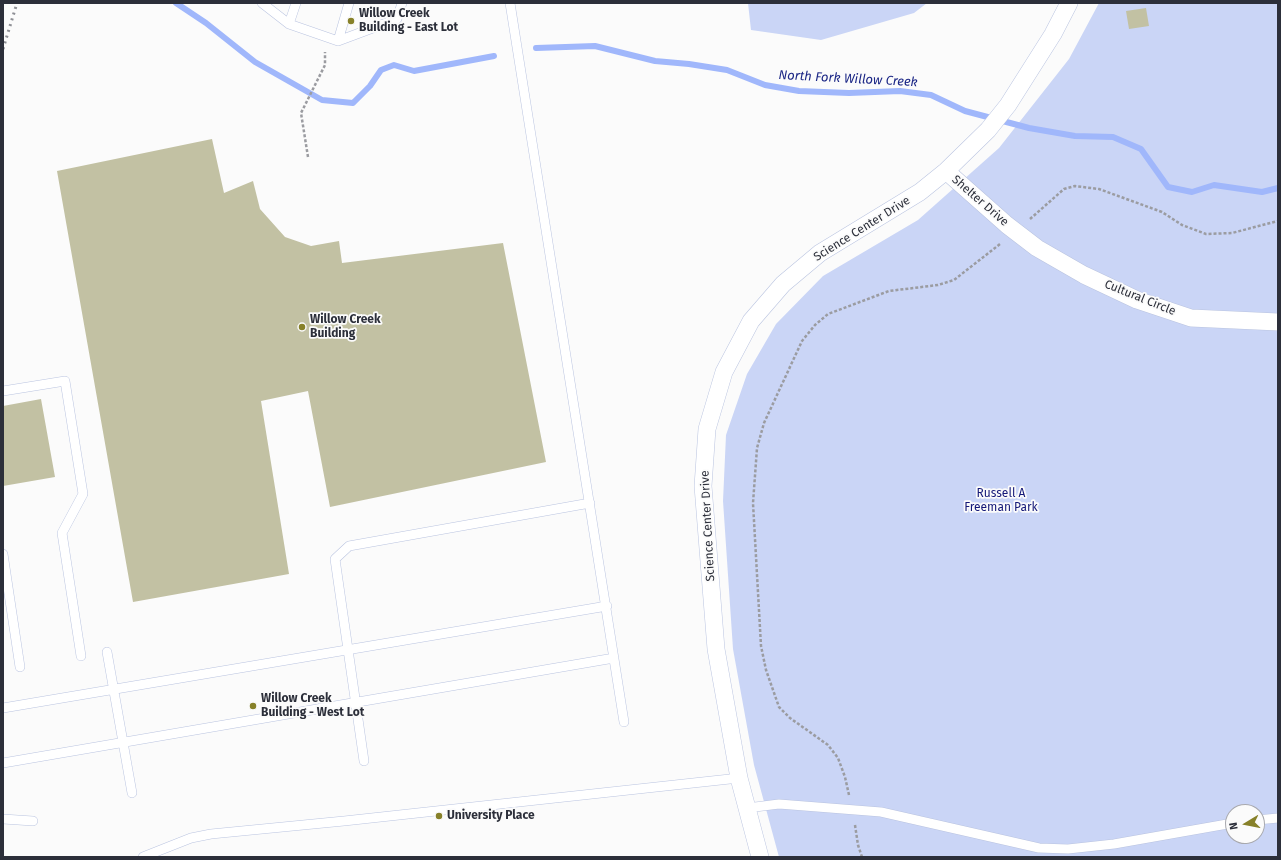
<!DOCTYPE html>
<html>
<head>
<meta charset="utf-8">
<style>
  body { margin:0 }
  #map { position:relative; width:1281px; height:860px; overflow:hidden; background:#fbfbfb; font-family:"Fira Sans",sans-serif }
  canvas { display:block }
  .frame { position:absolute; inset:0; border:4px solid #2c2f3a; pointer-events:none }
  .north { position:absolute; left:1225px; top:804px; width:40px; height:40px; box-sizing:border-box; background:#fbfbfb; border:1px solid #a8a9ae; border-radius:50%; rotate:260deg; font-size:11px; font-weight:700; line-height:16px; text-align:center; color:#2c2f3a }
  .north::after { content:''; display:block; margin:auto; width:14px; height:18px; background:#878129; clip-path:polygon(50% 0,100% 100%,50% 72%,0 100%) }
</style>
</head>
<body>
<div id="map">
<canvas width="1281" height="860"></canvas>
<div class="frame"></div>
<div class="north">N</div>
</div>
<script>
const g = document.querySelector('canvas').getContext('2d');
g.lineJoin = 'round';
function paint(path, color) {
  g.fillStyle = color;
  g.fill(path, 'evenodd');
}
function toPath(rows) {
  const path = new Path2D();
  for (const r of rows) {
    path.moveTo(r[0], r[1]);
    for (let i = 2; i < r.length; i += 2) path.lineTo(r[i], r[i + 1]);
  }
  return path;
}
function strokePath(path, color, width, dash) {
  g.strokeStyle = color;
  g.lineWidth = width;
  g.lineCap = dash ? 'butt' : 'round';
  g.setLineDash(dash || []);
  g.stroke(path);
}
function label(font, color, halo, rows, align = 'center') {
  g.font = font + ' "Fira Sans",sans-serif';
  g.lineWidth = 3.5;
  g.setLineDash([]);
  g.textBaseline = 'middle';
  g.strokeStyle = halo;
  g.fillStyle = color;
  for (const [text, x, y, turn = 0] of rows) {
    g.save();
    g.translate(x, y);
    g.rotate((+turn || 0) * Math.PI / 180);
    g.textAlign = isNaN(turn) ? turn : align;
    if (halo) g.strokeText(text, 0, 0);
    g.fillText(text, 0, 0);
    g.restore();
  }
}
paint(toPath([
  [748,3,927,3,914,13,821,40,751,30],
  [1099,3,1278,3,1278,857,779,857,754,765,733,649,723,501,726,435,747,374,776,324,823,276,918,220,999,148,1069,59],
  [1233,812,1257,812,1257,836,1233,836]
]), '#cad5f6');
strokePath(toPath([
  [176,3,206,23,255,62,322,100,353,103,370,86,381,70,394,65,414,71,494,56],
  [536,48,595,46,655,61,689,64,727,70,765,85,799,91,849,93,900,91,931,95,965,111,1029,128,1075,136,1113,137,1141,149,1168,187,1192,192,1214,185,1262,192,1278,188]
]), '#a0b7fb', 6);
paint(toPath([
  [1146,8,1149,26,1129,29,1126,11],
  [212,139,224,193,253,181,260,209,285,237,311,246,339,241,342,263,503,243,546,462,330,507,308,391,261,401,289,574,133,602,57,171],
  [41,399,55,477,3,486,3,406]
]), '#c2c1a3');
const lane = toPath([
  [262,3,289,24,338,41,397,19,402,3],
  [510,3,624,722],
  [289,24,296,3],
  [338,41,349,3],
  [3,391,65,381,83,494,62,533,81,656],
  [3,554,20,667],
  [107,652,132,793],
  [3,708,607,606],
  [364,761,335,559,349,546,590,503],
  [3,763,614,658],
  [747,808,779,804,881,812,1039,848,1068,849,1114,844,1233,823],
  [3,819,33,821],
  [1257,820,1278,818],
  [143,857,191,838,211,834,344,821,739,778]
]);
const street = toPath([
  [946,171,1007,225,1037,248,1084,275,1137,300,1191,318,1278,322],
  [760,857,739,778,716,649,703,486,707,429,724,372,751,321,783,284,820,253,920,192,946,171,988,130,1008,105,1053,34,1069,3]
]);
strokePath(lane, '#bac4e0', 10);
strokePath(street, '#bac4e0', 18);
strokePath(toPath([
  [308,157,301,113,325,65,325,52],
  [1030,219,1064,189,1075,186,1099,189,1162,212,1182,225,1206,234,1232,233,1278,221],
  [849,795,845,777,838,758,828,745,790,718,779,707,766,670,761,646,753,503,757,448,764,423,802,341,815,325,828,314,889,291,938,285,954,280,1000,244],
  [855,825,858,845,862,857]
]), '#9b9ca1', 2.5, [3, 2]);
strokePath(lane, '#fff', 9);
strokePath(street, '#fff', 17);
strokePath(toPath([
  [3,49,17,3]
]), '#8e8f95', 3, [2, 4]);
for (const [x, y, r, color] of [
  [351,21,4,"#878129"],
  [302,327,4,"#878129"],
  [253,706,4,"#878129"],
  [439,816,4,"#878129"]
]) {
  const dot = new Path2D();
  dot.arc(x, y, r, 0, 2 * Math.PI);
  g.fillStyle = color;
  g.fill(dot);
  strokePath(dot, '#fbfbfb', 1.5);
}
label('bold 12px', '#2c2f3a', '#fbfbfb', [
  ["Willow Creek",359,14],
  ["Building - East Lot",359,28],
  ["Willow Creek",310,320],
  ["Building",310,334],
  ["Willow Creek",261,699],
  ["Building - West Lot",261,713],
  ["University Place",447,816]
], 'left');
label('12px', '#2c2f3a', '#fbfbfb', [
  ["Shelter Drive",980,201,41],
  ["Science Center Drive",862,229,-32],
  ["Cultural Circle",1140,298,22],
  ["Science Center Drive",708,526,-93]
]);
label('12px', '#141878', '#fbfbfb', [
  ["Russell A",1001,494],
  ["Freeman Park",1001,508]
]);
label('italic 13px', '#1c2786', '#fbfbfb', [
  ["North Fork Willow Creek",848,79,3]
]);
</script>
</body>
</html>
